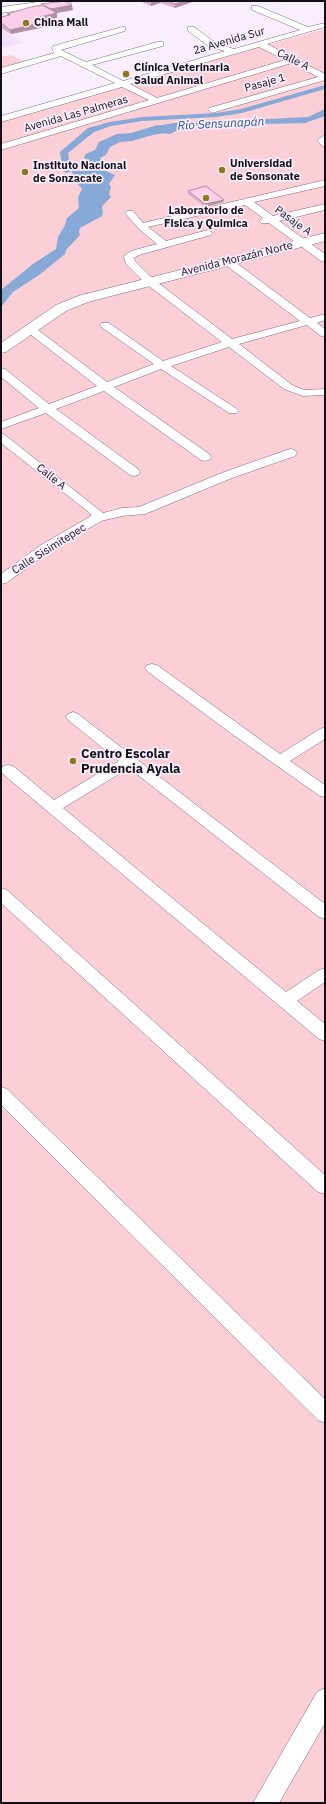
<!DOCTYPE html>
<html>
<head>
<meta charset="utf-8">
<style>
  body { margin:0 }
  #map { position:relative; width:326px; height:1804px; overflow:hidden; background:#f8eefe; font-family:"IBM Plex Sans",sans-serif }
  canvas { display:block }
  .frame { position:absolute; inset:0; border:2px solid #130f16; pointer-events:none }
</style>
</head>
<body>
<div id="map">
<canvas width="326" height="1804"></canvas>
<div class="frame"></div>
</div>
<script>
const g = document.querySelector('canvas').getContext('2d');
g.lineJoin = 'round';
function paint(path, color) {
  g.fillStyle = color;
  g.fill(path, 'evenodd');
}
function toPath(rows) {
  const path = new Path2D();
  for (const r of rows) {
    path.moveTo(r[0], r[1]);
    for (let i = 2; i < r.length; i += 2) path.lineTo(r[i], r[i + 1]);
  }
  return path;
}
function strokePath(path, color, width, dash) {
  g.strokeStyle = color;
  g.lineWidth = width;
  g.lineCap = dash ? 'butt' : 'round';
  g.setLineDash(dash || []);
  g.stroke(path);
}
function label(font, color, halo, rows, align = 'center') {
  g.font = font + ' "IBM Plex Sans",sans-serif';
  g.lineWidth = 3.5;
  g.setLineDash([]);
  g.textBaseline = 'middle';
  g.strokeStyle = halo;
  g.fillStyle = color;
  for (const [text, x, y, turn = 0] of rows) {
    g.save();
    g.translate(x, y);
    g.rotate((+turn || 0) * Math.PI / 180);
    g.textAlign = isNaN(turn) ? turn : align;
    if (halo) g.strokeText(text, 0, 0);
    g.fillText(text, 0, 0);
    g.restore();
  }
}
paint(toPath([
  [1,28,23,43,1,48]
]), '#f2e1fc');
paint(toPath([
  [325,29,325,1803,1,1803,1,119],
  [11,55,27,63,1,71,1,57]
]), '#fbcfd5');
paint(toPath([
  [325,109,325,116,305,123,185,126,175,128,176,131,170,134,162,133,151,128,157,125,169,126,190,123,308,117],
  [72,171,106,171,115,175,109,184,111,187,109,194,111,197,102,206,103,213,102,216,80,228,79,232,80,235,66,250,65,254,39,275,13,292,1,307,1,290,33,264,56,249,58,237,65,225,67,218,79,208,78,197,82,189,74,180]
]), '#87a9d8');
paint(toPath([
  [325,85,325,89,242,113,216,117,142,121,111,126,94,132,68,153,71,171,67,173,63,171,60,152,88,128,110,122,142,117,216,113,241,109,325,85]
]), '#87a9d8');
paint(toPath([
  [186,121,191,122,193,125,191,128,153,135,132,141,120,142,110,147,106,155,100,158,102,161,105,190,96,204,86,204,84,201,91,190,88,162,84,157,86,154,95,150,99,142,117,134,131,133,151,127,186,121]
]), '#87a9d8');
const minor = toPath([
  [252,6,258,6,308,27,325,23,325,27,267,44,325,74,325,80,215,112,212,113,208,110,209,108,318,77,292,63,1,150,1,144,149,100,122,87,1,122,1,116,115,83,61,56,1,74,1,68,54,53,52,48,53,46,122,27,125,27,125,31,61,50,86,62,157,42,163,42,163,46,92,65,123,81,225,51,210,47,188,31,188,27,194,27,216,43,234,49,300,30,252,10,252,6],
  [259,47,285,60,157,98,130,84,259,47],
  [325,135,325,147,322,146,317,140,325,135],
  [325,180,325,186,254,202,273,216,325,204,325,210,279,221,325,254,325,262,321,261,269,223,261,223,259,221,263,218,245,205,148,227,166,241,208,230,213,233,211,235,139,255,134,258,135,261,153,279,232,339,300,321,223,263,222,261,223,259,231,259,310,318,325,314,325,320,317,323,325,329,325,337,321,336,307,325,239,344,292,385,304,390,325,389,325,395,303,396,284,389,229,347,171,366,237,409,239,411,237,413,229,413,161,369,114,387,209,454,211,457,209,460,205,461,201,460,104,391,56,409,138,469,140,472,138,475,134,476,130,475,46,413,1,429,1,422,39,408,1,377,1,368,5,369,49,404,97,386,26,331,25,329,26,327,34,327,107,382,154,364,101,327,100,325,101,323,109,323,163,361,222,342,145,283,126,264,124,257,125,255,131,251,157,244,138,228,125,213,127,211,133,211,143,223,325,180],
  [1,433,5,435,103,513,122,508,139,507,224,472,287,450,291,449,295,450,297,453,295,456,232,478,145,514,122,516,101,521,51,551,6,583,1,584,1,574,41,545,91,516,91,514,1,443,1,433],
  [152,664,157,665,280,754,320,729,325,727,325,739,290,761,325,785,325,797,320,796,232,734,147,671,145,668,147,665,152,664],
  [73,712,78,714,325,904,325,919,319,917,129,768,63,808,286,992,319,970,325,968,325,982,297,1001,325,1024,325,1041,319,1039,3,774,1,771,3,766,8,765,13,766,54,800,119,761,68,720,66,717,68,714,73,712],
  [1,888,7,890,325,1175,325,1194,318,1192,1,903,1,888],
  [1,1087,7,1089,325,1399,325,1423,318,1420,1,1105,1,1087],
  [325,1688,325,1723,279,1803,253,1803,317,1692,325,1688]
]);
const major = toPath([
  [45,1,73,1,68,4,1,13,1,7,45,1],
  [325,233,325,241,88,302,66,311,6,352,1,353,1,343,56,305,78,296,325,233]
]);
strokePath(minor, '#74697b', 1);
strokePath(major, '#74697b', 1);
paint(minor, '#fff');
paint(major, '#fff');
paint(toPath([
  [139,1,195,1,175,8,160,3,151,6],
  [41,4,73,10,57,13,57,18,43,21,45,27,11,34,1,28,1,17,7,16,7,14,41,5],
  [188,191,223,202,205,207,188,194]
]), '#d8b1c9');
paint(toPath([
  [151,1,160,1,160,3,151,6],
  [183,1,195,1,175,8,175,4],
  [72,5,73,10,51,14,51,9],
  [57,13,57,18,37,23,36,18],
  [44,22,45,27,11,34,10,30],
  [224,200,223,202,205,207,205,204]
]), '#b090a4');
const building = toPath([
  [65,1,72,5,51,9,41,4,65,1],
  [168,1,183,1,175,4,168,1],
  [42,5,57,13,36,18,44,22,10,30,1,23,1,17,10,15,7,14,31,7,42,5],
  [206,186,224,200,205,204,188,191,206,186]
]);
paint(building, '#fbceea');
strokePath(building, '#b090a4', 1);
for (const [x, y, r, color] of [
  [26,23,4,"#8f771c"],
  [126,74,4,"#8f771c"],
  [222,170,4,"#8f771c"],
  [25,172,4,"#8f771c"],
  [206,198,4,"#8f771c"],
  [73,761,4,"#8f771c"]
]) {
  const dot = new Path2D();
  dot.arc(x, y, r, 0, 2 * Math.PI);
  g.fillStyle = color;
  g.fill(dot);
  strokePath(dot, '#f8eefe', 1.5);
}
label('bold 11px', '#130f16', '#f8eefe', [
  ["China Mall",34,23],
  ["Clínica Veterinaria",134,68],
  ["Salud Animal",134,81],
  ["Universidad",230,164],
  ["de Sonsonate",230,177],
  ["Instituto Nacional",33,166],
  ["de Sonzacate",33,179],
  ["Laboratorio de",206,211,"center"],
  ["Fisica y Quimica",206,224,"center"]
], 'left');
label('11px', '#130f16', '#f8eefe', [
  ["2a Avenida Sur",229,41,-16],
  ["Calle A",293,60,26],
  ["Pasaje 1",265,83,-16],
  ["Avenida Las Palmeras",76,114,-16],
  ["Pasaje A",293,221,36],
  ["Avenida Morazán Norte",237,259,-14],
  ["Calle A",51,477,39],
  ["Calle Sisimitepec",49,549,-32]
]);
label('italic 12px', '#28548f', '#f8eefe', [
  ["Río Sensunapán",221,124,-3]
]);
label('bold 13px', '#130f16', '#f8eefe', [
  ["Centro Escolar",81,754],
  ["Prudencia Ayala",81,769]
], 'left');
</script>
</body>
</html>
